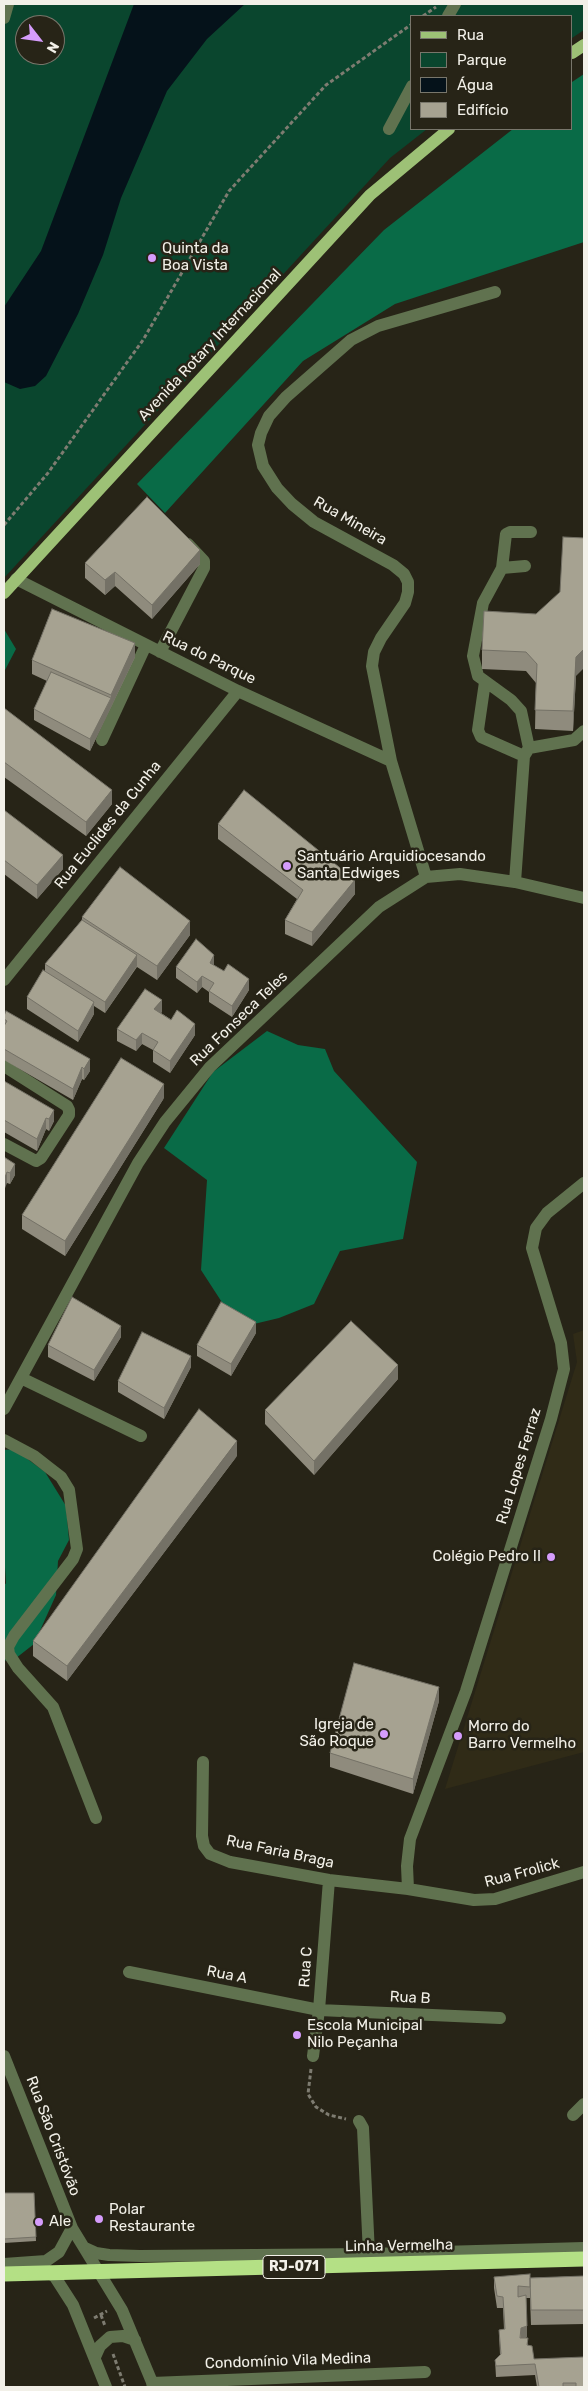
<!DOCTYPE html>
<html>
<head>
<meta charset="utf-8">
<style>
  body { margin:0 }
  #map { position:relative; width:588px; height:2391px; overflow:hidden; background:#272417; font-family:Rubik,sans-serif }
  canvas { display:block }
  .frame { position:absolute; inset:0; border:5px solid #f2f0e8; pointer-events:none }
  .legend { position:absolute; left:410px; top:15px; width:162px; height:115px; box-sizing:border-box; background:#272417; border:1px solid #78766b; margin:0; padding:6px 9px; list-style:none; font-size:15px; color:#f2f0e8 }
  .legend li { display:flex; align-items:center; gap:10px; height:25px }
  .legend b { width:25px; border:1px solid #78766b }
  .north { position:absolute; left:15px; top:15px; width:50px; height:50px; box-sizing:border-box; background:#272417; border:1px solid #78766b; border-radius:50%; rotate:120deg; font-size:14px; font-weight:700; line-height:20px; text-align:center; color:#f2f0e8 }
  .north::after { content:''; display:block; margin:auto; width:18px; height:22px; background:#d59cfb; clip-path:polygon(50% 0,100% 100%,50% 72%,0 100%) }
</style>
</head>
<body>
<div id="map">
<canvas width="588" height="2391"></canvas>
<div class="frame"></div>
<ul class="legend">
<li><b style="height:6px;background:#9dc176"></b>Rua</li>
<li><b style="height:14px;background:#0a462e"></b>Parque</li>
<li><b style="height:14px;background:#05121a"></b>Água</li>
<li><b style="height:14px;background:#a6a291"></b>Edifício</li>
</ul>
<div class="north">N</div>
</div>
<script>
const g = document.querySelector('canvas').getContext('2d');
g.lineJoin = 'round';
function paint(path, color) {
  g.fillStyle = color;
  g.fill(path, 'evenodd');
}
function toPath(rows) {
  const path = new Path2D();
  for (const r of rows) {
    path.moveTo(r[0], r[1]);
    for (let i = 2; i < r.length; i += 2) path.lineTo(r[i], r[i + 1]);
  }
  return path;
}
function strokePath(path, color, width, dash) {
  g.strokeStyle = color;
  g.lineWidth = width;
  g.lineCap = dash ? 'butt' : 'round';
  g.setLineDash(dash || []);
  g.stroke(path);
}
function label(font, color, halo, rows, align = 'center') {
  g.font = font + ' Rubik,sans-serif';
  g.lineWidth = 5;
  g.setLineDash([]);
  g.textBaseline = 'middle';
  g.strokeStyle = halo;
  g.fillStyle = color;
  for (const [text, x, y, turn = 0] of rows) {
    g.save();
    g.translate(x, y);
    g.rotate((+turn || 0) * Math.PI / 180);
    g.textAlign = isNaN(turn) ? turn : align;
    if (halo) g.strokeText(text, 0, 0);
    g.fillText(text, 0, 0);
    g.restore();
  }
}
paint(toPath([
  [584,1330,584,1752,445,1789,577,1362,573,1334]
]), '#302b17');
paint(toPath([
  [4,4,584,4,584,30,572,38,572,16,412,16,412,129,427,129,390,158,4,578],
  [25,25,55,25,55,55,25,55]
]), '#0a462e');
paint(toPath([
  [584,74,584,242,395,304,303,361,165,513,137,484,384,230,513,129,572,129,572,82],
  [4,629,16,649,4,672],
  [267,1031,298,1045,325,1049,334,1071,417,1162,403,1239,340,1251,314,1304,279,1318,254,1324,225,1307,201,1270,207,1180,164,1148,213,1072],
  [14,1449,45,1472,66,1506,69,1540,58,1561,56,1595,34,1644,11,1662,4,1660,4,1583,6,1584,4,1550,4,1450]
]), '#096b47');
paint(toPath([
  [134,4,245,4,207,39,167,91,121,198,103,255,78,314,46,376,35,386,20,389,4,382,4,307,41,251]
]), '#05121a');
strokePath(toPath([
  [423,16,436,7],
  [4,525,48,473,143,340,229,191,326,85,412,24],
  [311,2069,308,2094,316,2107,329,2115,346,2119],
  [101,2315,105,2326],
  [94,2318,107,2311],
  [113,2354,125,2387]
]), '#7e7c71', 3, [4, 2.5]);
strokePath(toPath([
  [448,16,455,4],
  [4,18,8,4],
  [389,129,412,86],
  [525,566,502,568,483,603,473,656,478,676,511,700,521,711,529,748],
  [502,568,506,534,510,532,531,532],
  [16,579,238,691,391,761],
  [160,652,204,568,204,561,188,544],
  [485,682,478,730,481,737,524,756],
  [102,740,146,645],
  [426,877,391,761,372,666,374,652,381,638,405,603,408,592,408,582,404,574,393,565,314,522,292,504,277,488,263,466,258,445,261,433,269,416,286,397,351,340,378,326,495,292],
  [515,882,524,756,529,748,574,740,584,731],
  [4,980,238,691],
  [4,1066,67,1106,69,1110,69,1115,41,1158,36,1161,4,1144],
  [21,1378,141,1436],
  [4,1409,138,1163,165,1122,210,1067,379,907,426,877,460,874,515,882,584,898],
  [4,1440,34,1456,48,1467,61,1477,69,1490,77,1549,73,1559,14,1636,8,1647,9,1654,18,1668,53,1707,96,1818],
  [203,1762,202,1836,204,1846,210,1854,230,1862,329,1880,408,1889,474,1900,495,1899,584,1872],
  [408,1889,407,1866,410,1839,466,1691,551,1419,564,1369,561,1343,532,1248,536,1228,547,1213,584,1183],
  [129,1972,319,2010,500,2018],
  [4,2056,72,2228,122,2310,154,2387],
  [313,2056,319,2010,329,1880],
  [573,2115,584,2104],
  [359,2121,363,2128,369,2254],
  [85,2248,96,2253,109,2255,140,2256,369,2254,584,2248],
  [37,2263,55,2277,73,2305,106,2387],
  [4,2264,46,2261,59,2252,72,2228],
  [95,2357,100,2346,110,2337,123,2336,135,2340],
  [152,2383,425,2372]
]), '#60724f', 12);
strokePath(toPath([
  [572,53,584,45],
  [4,593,370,195,449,129]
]), '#9dc176', 12);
strokePath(toPath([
  [4,2274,584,2259]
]), '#b4e085', 15);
paint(toPath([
  [85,563,200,564,152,619,115,586,105,595,85,578],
  [484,611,576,676,573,731,535,729,536,683,526,671,482,669,482,650],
  [135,657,90,751,34,720,34,709,47,681,32,674,32,660],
  [4,708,112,804,86,836,4,777],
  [4,810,63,869,37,899,4,874],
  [218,824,355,894,312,946,285,934,285,920,297,899,218,839],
  [82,917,190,935,157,980,137,967,105,1013,94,1006,94,1014,78,1042,27,1009,27,997,45,971,45,964,82,920],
  [214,965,249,990,232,1017,209,1002,209,992,202,987,197,993,176,978,176,967],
  [162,1012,161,1013,195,1035,170,1073,153,1062,153,1050,142,1044,136,1051,117,1041,117,1029],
  [4,1016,90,1071,84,1080,82,1079,73,1100,4,1060],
  [4,1081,54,1121,49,1131,46,1129,37,1151,4,1132],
  [164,1098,65,1256,22,1229,22,1215],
  [4,1157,15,1175,10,1184,7,1183],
  [256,1333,231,1376,197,1356,197,1345],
  [121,1337,94,1381,48,1357,48,1345],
  [191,1367,164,1419,118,1392,118,1381],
  [398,1379,314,1475,265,1424,265,1410],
  [237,1456,67,1681,33,1656,33,1641],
  [439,1701,413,1794,330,1767,330,1753],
  [34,2193,36,2241,4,2243,4,2227],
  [584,2276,584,2324,531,2325,530,2298,526,2298,527,2337,525,2338,534,2359,584,2387,537,2387,535,2375,496,2377,495,2360,500,2355,499,2330,504,2329,503,2308,497,2308,494,2288,494,2277,530,2278]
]), '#8f8b7d');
paint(toPath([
  [200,550,200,564,152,619,152,605],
  [115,572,115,586,105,595,105,580],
  [135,643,135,657,90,751,90,739,111,698,111,695],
  [584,649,584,668,576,676,573,731,573,711,576,657],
  [112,790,112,804,86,836,86,822],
  [63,855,63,869,37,899,37,885],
  [355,880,355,894,312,946,312,932],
  [190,921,190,935,157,980,157,966],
  [137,955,137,966,105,1013,105,1002],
  [214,955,214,966,210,963],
  [202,976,202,987,197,993,197,982],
  [249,979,249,990,232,1017,232,1006],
  [162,1000,162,1012,154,1020,154,1009],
  [94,1002,94,1014,78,1042,78,1031],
  [195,1024,195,1035,170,1073,170,1061],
  [142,1033,142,1044,136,1051,136,1040],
  [90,1059,90,1071,84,1080,84,1069],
  [82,1067,82,1079,73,1100,73,1089],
  [164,1084,164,1098,65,1256,65,1241],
  [54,1110,54,1121,49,1131,49,1119],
  [46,1118,46,1129,37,1151,37,1139],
  [15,1164,15,1175,10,1184,10,1173],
  [7,1172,7,1183,4,1191,4,1180],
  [256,1322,256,1333,231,1376,231,1364],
  [121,1326,121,1337,94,1381,94,1370],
  [191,1356,191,1367,164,1419,164,1408],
  [398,1365,398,1379,314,1475,314,1461],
  [237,1441,237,1456,67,1681,67,1666],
  [439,1687,439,1701,413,1794,413,1779],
  [527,2326,527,2337,521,2339,521,2328]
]), '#747166');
const building = toPath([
  [147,497,200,550,152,605,115,572,105,580,85,563,147,497],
  [563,537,584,538,584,649,576,657,573,711,535,710,537,664,526,652,482,650,484,611,536,614,560,592,563,537],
  [52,609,135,643,111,695,32,660,52,609],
  [51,672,111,698,90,739,34,709,51,672],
  [4,708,112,790,86,822,4,762,4,708],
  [244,790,355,880,312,932,285,920,303,890,218,824,244,790],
  [4,810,63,855,37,885,4,860,4,810],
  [120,867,190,921,157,966,82,917,120,867],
  [82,920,137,955,105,1002,45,964,82,920],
  [196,939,214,955,210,963,224,971,228,964,249,979,232,1006,209,991,214,983,202,976,197,982,176,967,196,939],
  [43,970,94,1002,78,1031,27,997,43,970],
  [145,989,162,1000,154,1009,171,1020,177,1010,195,1024,170,1061,153,1050,158,1042,142,1033,136,1040,117,1029,145,989],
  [6,1011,90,1059,84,1069,82,1067,73,1089,4,1049,4,1026,7,1021,4,1019,4,1016,6,1011],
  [121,1058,164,1084,65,1241,22,1215,121,1058],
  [4,1081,54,1110,49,1119,46,1118,37,1139,4,1120,4,1081],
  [4,1157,15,1164,10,1173,7,1172,4,1180,4,1157],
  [72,1297,121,1326,94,1370,48,1345,72,1297],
  [221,1302,256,1322,231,1364,197,1345,221,1302],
  [351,1321,398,1365,314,1461,265,1410,351,1321],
  [142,1332,191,1356,164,1408,118,1381,142,1332],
  [199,1409,237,1441,67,1666,33,1641,199,1409],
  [354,1663,439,1687,413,1779,330,1753,354,1663],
  [4,2193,34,2193,36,2237,4,2239,4,2193],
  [530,2274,530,2287,518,2286,518,2297,526,2295,527,2326,521,2328,520,2338,528,2338,527,2345,532,2346,534,2359,584,2357,584,2387,576,2387,576,2383,563,2383,563,2387,539,2387,535,2364,496,2366,495,2360,501,2354,499,2330,505,2329,503,2297,497,2296,494,2277,530,2274],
  [584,2276,584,2310,531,2310,530,2278,584,2276]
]);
paint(building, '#a6a291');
strokePath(building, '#747166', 1);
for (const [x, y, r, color] of [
  [152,258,5,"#d59cfb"],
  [287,866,5,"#d59cfb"],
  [551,1557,5,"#d59cfb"],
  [384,1734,5,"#d59cfb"],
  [458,1736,5,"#d59cfb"],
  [297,2035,5,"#d59cfb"],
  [99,2219,5,"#d59cfb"],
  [39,2222,5,"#d59cfb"]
]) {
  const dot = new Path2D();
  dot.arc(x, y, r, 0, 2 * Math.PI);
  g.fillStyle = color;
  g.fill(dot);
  strokePath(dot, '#272417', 2);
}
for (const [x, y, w] of [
  [294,2267,62]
]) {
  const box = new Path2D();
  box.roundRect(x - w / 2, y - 11.5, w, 23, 4);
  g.fillStyle = '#272417';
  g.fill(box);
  strokePath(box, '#f2f0e8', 1);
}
label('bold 14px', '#f2f0e8', null, [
  ["RJ-071",294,2267]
]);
label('15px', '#f2f0e8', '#272417', [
  ["Quinta da",162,249],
  ["Boa Vista",162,266],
  ["Santuário Arquidiocesando",297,857],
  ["Santa Edwiges",297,874],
  ["Colégio Pedro II",541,1557,"right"],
  ["Igreja de",374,1725,"right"],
  ["São Roque",374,1742,"right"],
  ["Morro do",468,1727],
  ["Barro Vermelho",468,1744],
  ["Escola Municipal",307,2026],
  ["Nilo Peçanha",307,2043],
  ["Polar",109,2210],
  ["Restaurante",109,2227],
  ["Ale",49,2222]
], 'left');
label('15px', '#f2f0e8', '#272417', [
  ["Avenida Rotary Internacional",210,345,-47],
  ["Rua Mineira",350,521,30],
  ["Rua do Parque",209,658,26],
  ["Rua Euclides da Cunha",108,825,-51],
  ["Rua Fonseca Teles",239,1019,-44],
  ["Rua Lopes Ferraz",519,1466,-73],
  ["Rua Faria Braga",280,1852,12],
  ["Rua Frolick",522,1873,-15],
  ["Rua C",306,1967,-86],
  ["Rua A",227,1975,11],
  ["Rua B",410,1998,3],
  ["Rua São Cristóvão",53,2136,69],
  ["Linha Vermelha",399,2246,-1],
  ["Condomínio Vila Medina",288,2361,-2]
]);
</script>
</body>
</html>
